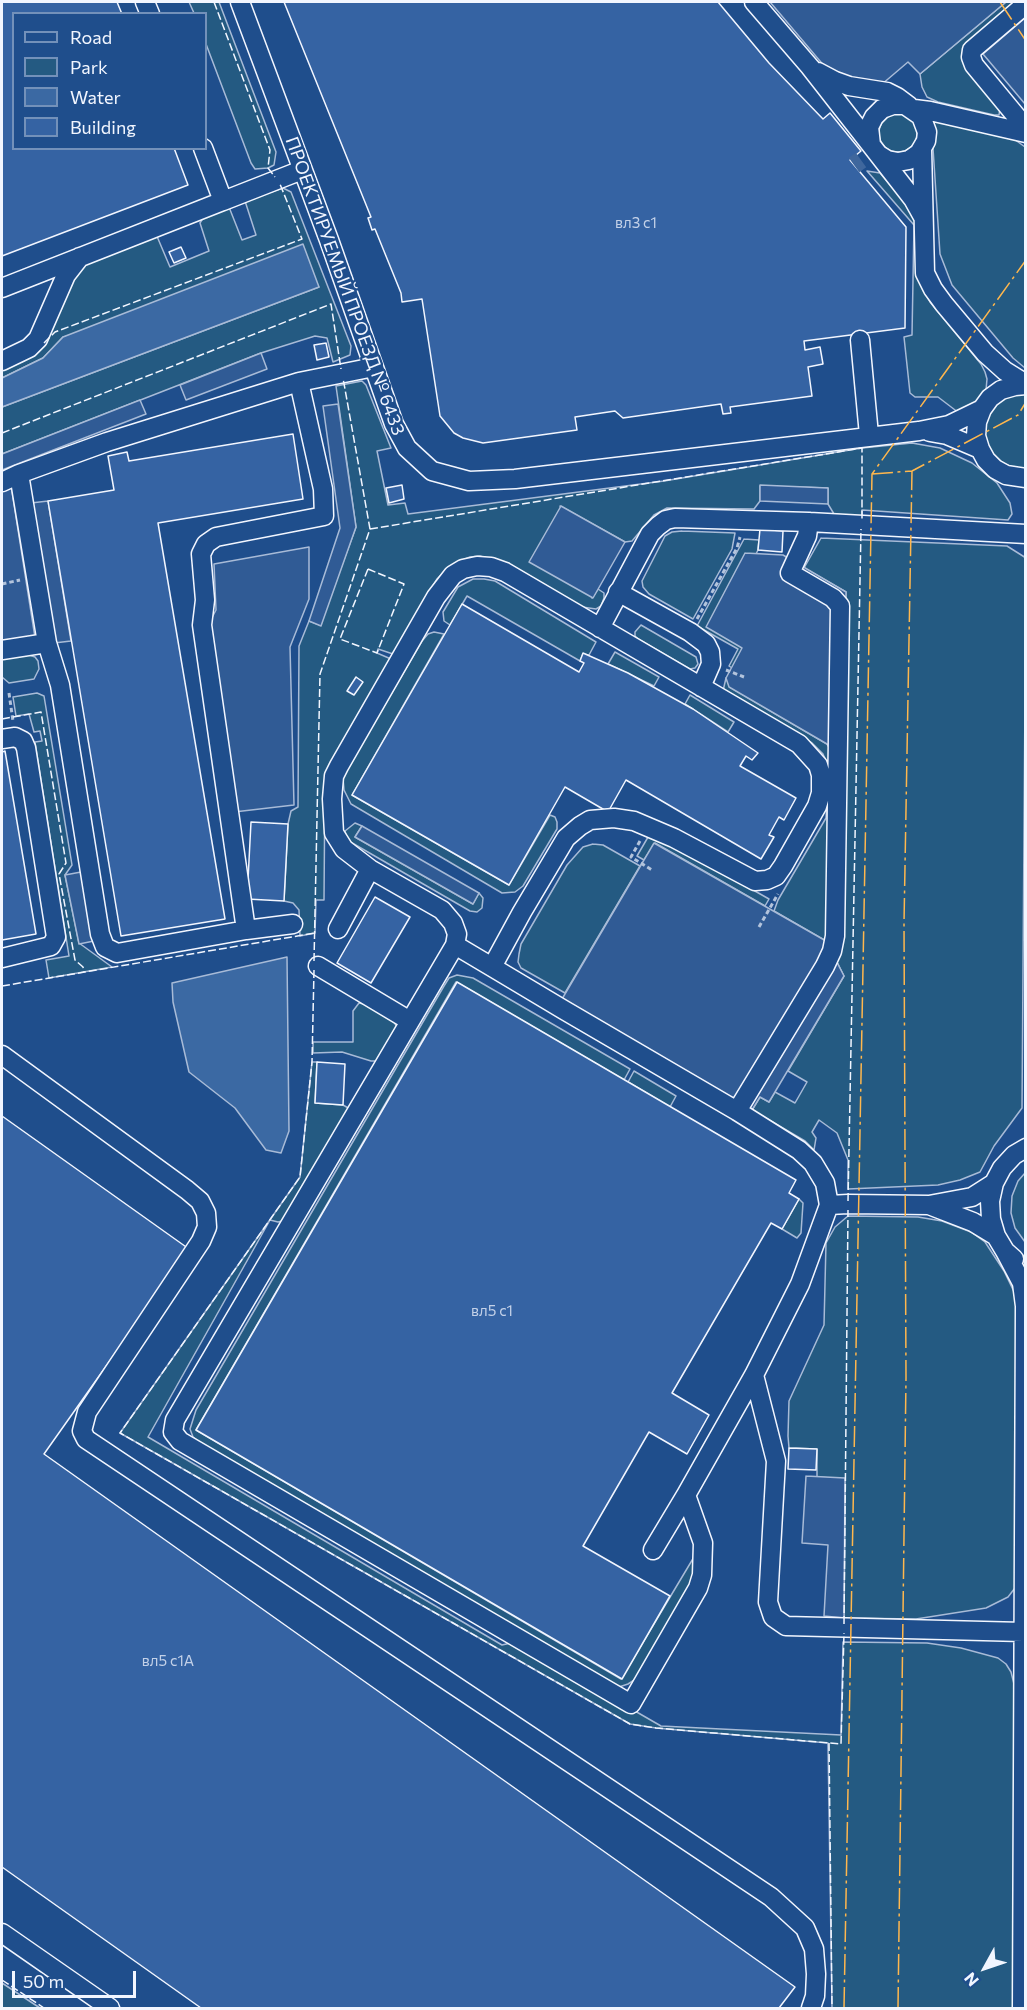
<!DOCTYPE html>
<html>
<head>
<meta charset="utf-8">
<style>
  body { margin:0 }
  #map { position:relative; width:1027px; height:2010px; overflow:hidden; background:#1f4e8c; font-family:Commissioner,sans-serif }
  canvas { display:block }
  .frame { position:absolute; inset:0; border:3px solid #f2f6ff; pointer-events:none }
  .legend { position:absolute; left:12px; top:12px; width:195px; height:138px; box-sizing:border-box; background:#1f4e8c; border:2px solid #7391ba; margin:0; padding:8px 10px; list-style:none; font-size:18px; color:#f2f6ff }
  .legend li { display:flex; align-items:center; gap:12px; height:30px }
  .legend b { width:30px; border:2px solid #7391ba }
  .north { position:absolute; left:955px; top:1938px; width:60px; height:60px; -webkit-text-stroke:4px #1f4e8c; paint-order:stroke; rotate:230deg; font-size:16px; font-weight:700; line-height:24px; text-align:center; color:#f2f6ff }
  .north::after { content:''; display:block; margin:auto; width:21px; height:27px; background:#f2f6ff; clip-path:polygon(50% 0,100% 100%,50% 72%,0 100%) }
  .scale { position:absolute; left:12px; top:1971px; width:124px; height:27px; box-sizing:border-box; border:3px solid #f2f6ff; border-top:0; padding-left:8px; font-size:18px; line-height:21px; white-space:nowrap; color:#f2f6ff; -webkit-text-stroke:4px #1f4e8c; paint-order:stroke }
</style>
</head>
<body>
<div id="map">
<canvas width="1027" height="2010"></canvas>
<div class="frame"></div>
<ul class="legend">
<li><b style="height:8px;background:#1f4e8c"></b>Road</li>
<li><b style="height:16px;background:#245a82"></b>Park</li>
<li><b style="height:16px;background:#3b69a3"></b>Water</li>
<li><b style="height:16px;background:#3563a3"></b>Building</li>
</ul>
<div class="north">N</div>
<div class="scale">50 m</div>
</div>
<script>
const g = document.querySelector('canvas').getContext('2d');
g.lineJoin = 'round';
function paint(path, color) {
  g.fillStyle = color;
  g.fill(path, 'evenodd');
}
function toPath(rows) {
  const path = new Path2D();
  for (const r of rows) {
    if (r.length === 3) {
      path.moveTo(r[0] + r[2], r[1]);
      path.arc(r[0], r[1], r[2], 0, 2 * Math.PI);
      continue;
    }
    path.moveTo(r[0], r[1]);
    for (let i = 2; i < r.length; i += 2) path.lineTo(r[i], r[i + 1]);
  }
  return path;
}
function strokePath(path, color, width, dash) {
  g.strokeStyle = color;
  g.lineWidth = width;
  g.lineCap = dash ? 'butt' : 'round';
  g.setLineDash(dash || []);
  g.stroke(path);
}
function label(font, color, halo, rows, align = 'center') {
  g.font = font + ' Commissioner,sans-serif';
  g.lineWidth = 4.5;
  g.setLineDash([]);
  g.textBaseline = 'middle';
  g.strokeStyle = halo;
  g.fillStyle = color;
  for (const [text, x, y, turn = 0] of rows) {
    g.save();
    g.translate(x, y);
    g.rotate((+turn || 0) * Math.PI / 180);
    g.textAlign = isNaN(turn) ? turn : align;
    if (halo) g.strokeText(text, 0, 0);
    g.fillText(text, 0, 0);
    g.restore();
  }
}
const green = toPath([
  [189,2,219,2,276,152,274,165,268,168,255,169,251,163,206,44,206,14,194,13,189,2],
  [1006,2,1015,2,969,43,1000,108,999,115,994,115,938,102,927,97,922,87,920,74,1006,2],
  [898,133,19],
  [931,118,1007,134,1025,147,1025,368,1013,358,952,285,940,254,931,118],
  [867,171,880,173,914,213,923,289,930,302,981,364,985,372,987,379,986,390,982,399,959,413,938,397,915,397,910,393,904,337,912,335,914,225,867,171],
  [283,188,291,192,351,346,350,355,333,362,327,338,315,336,261,353,2,454,2,407,319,287,63,337,43,358,2,378,2,369,24,361,43,343,69,284,85,263,156,234,170,267,209,251,200,223,203,218,229,207,242,240,256,235,245,201,283,188],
  [362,381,366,385,391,448,377,451,388,505,405,503,408,514,664,481,862,448,912,443,940,448,972,463,997,483,1010,503,1012,514,1008,520,862,510,862,517,834,514,828,504,828,488,760,486,760,501,754,509,667,508,654,515,632,541,625,542,560,506,592,598,598,589,604,593,604,598,601,606,596,609,582,607,511,565,480,556,470,557,460,561,448,568,437,579,393,654,378,649,377,653,391,659,325,774,324,900,316,900,315,933,300,936,299,910,293,903,284,901,288,824,291,811,298,807,299,646,309,621,320,625,356,527,336,386,362,381],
  [1025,393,1025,469,1016,469,1005,464,995,457,989,447,985,435,986,423,990,411,998,402,1009,395,1025,393],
  [682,531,735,533,732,549,693,619,649,594,643,587,642,581,665,536,672,532,682,531],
  [821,538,1007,546,1026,558,1022,1108,994,1146,980,1172,960,1180,938,1185,848,1189,848,1160,837,1133,819,1120,812,1132,816,1138,814,1150,805,1141,752,1110,760,1097,769,1102,775,1092,795,1103,807,1082,788,1071,844,976,835,958,846,592,804,568,821,538],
  [744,539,759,540,758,550,756,554,745,554,743,648,732,668,729,666,738,649,697,626,744,539],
  [473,579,484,579,495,581,596,642,589,655,583,654,580,661,467,596,450,625,444,621,443,612,458,587,473,579],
  [641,625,696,657,698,664,695,668,690,669,638,639,635,636,635,632,641,625],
  [434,632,444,634,352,795,509,885,550,815,555,817,557,822,557,829,523,886,515,892,502,893,351,804,344,790,343,778,347,769,422,641,428,634,434,632],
  [615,652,659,677,654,686,608,664,615,652],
  [29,655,35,657,38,661,39,669,34,679,9,683,2,677,2,659,29,655],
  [726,678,730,687,827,744,830,749,831,932,826,941,774,911,778,900,826,818,829,769,823,754,812,743,723,691,726,678],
  [37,693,44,696,72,865,65,875,79,943,112,967,49,978,46,960,69,956,35,742,42,741,40,731,34,732,29,714,16,716,13,697,37,693],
  [690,695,734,722,728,732,685,704,690,695],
  [355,823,362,826,355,837,473,904,479,893,483,898,482,908,477,912,470,911,347,840,345,831,355,823],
  [651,832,769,899,765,906,655,843,644,860,637,856,651,832],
  [593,844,603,845,640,866,565,993,521,968,518,962,519,954,521,944,567,865,583,847,593,844],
  [457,975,473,978,630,1069,624,1080,456,982,196,1430,621,1679,694,1557,692,1588,639,1677,628,1684,619,1687,202,1444,193,1437,190,1429,196,1410,444,986,449,978,457,975],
  [359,1003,364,1004,394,1022,397,1027,379,1061,371,1061,342,1052,313,1053,313,1042,353,1042,353,1011,359,1003],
  [312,1062,317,1062,315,1103,343,1105,350,1109,287,1220,278,1222,270,1220,148,1437,502,1645,515,1642,661,1726,841,1735,843,1642,927,1643,961,1648,998,1658,1006,1664,1011,1672,1014,1684,1013,2008,832,2008,828,1743,656,1728,630,1724,120,1433,300,1177,312,1062],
  [634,1071,676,1096,670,1107,628,1082,634,1071],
  [1025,1173,1025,1242,1015,1228,1011,1213,1012,1196,1018,1181,1025,1173],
  [799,1199,803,1203,801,1233,797,1238,782,1229,799,1199],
  [848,1216,918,1217,942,1221,971,1232,985,1242,1004,1271,1019,1302,1015,1588,1008,1597,986,1608,916,1619,844,1618,845,1479,817,1477,817,1449,789,1448,788,1436,789,1401,824,1325,826,1243,835,1227,848,1216],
  [2,1983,40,2008,2,2008,2,1983]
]);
paint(green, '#245a82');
strokePath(green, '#a8bbd7', 1.5);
const parking = toPath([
  [770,2,1006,2,920,74,908,62,881,85,831,74,770,2],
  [1025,18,1025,104,983,54,1025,18],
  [261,353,267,369,186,400,180,385,261,353],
  [140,400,146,414,2,470,2,454,140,400],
  [338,404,356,527,321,626,309,621,340,528,323,406,338,404],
  [10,479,36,644,2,650,2,482,10,479],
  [760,485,828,488,828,504,760,501,760,485],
  [48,501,71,641,54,643,31,503,48,501],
  [561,506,625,542,593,598,529,562,561,506],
  [309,547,309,599,290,647,294,805,234,812,206,629,216,610,214,564,309,547],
  [745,553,783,555,846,592,844,749,827,744,729,687,726,678,742,648,706,627,745,553],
  [362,826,479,893,473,904,355,837,362,826],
  [654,843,826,941,844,976,769,1102,760,1097,752,1110,562,999,654,843],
  [81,872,94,941,79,944,65,875,81,872],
  [806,1476,845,1478,844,1618,824,1616,828,1545,802,1543,806,1476]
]);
paint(parking, '#305b95');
strokePath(parking, '#a8bbd7', 1.5);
const water = toPath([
  [303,244,319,287,2,407,2,378,43,358,63,337,303,244],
  [287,957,289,1131,281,1153,266,1150,235,1108,189,1072,173,1002,172,983,287,957]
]);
paint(water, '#3b69a3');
strokePath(water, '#a8bbd7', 1.5);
const building = toPath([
  [2,2,117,2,122,14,14,14,14,148,174,148,188,185,2,256,2,2],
  [284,2,718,2,769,63,823,119,830,113,861,151,850,160,906,227,905,328,804,341,805,350,820,347,823,364,808,367,812,396,730,407,731,413,723,414,721,404,623,418,615,411,575,417,577,430,483,443,463,438,454,433,440,416,422,299,402,302,401,293,375,229,372,230,368,218,371,217,284,2],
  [181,247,186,258,174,263,169,252,181,247],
  [326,343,329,357,317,360,314,345,326,343],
  [293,434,303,499,158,523,225,919,121,936,48,501,114,490,108,456,127,452,129,461,293,434],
  [402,485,404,499,389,503,386,488,402,485],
  [760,529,783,531,782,552,758,550,760,529],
  [462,604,579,672,584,663,580,661,583,653,628,673,693,709,758,753,752,760,746,756,740,766,796,798,784,820,779,817,769,835,774,837,761,859,626,780,608,812,565,787,509,885,352,795,462,604],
  [356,677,363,682,354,695,347,691,356,677],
  [5,751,36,934,2,940,2,752,5,751],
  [251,822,288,824,284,901,247,899,251,822],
  [375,897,410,917,371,983,337,963,375,897],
  [457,982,796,1180,789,1193,799,1199,782,1229,771,1223,672,1393,709,1415,687,1454,649,1432,583,1546,670,1596,622,1679,196,1430,457,982],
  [317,1062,345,1064,343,1105,315,1103,317,1062],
  [2,1116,189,1249,44,1454,795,1987,779,2008,201,2008,2,1867,2,1116],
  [789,1448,817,1449,816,1470,788,1469,789,1448]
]);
paint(building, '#3563a3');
strokePath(building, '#f2f6ff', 1.5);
strokePath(toPath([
  [854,165,861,160]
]), '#3f679d', 18, [18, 9]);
const minor = toPath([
  [145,2,150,14],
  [240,2,329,240,394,424,407,448,432,471,469,481,515,479,919,431,949,425,982,409],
  [754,2,810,67,871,145,913,199,923,217],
  [1026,4,972,50,971,57,974,65,1026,128],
  [818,72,835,81,849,86,887,92,897,97,909,106],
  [914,109,930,111,1026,133],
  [871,145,869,127,874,117,882,109,893,105,905,105,921,116,927,132,926,141,919,153,909,160,898,162,887,160,879,155],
  [922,149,925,273,933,289,944,304,985,353,1005,371,1026,384],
  [223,201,302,170],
  [2,288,223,201,203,148],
  [860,340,869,435],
  [2,361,29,348,38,339,66,275,80,257],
  [299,382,374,367],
  [1026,385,1015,386,1001,390,990,398,982,409,977,422,976,436,980,449,986,460,995,469,1006,475,1026,478],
  [930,432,947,435,980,449],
  [2,482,19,474,107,442,299,382,323,489,324,516,216,537,206,544,201,554,205,600,202,625,246,930,117,953,105,947,100,934,60,685,47,643,19,474],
  [618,592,690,632,706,644,710,652,711,664,701,687],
  [600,628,650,534,658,526,666,520,675,518,809,522,1026,534],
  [2,650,47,643],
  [2,739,15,737,23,741,26,748,56,937,51,946,2,958],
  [338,929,370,869],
  [246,930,293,924],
  [455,945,492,967,564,1010,737,1111,799,1150,813,1163,825,1183,829,1205,800,1284,754,1375,686,1495,703,1543,702,1575,698,1588,631,1704,180,1441,173,1432,175,1420,455,945,457,934,453,923,442,910,370,869,344,849,334,833,332,799,334,776,339,766,436,597,453,575,463,569,477,566,491,567,505,572,799,744,818,765,821,775,821,793,817,806,783,866,776,876,767,880,755,881,674,838,634,821,614,818,590,820,580,826,566,838,522,912,492,967],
  [318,966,410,1021],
  [2,1055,187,1190,200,1201,206,1213,207,1227,201,1241,87,1412,82,1431,86,1439,771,1897,805,1928,814,1949,816,1974,815,1996,811,2008],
  [737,1111,825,966,832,951,835,936,840,606,833,598,790,573,807,536,809,522],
  [829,1205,848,1204,929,1205,972,1197,994,1183],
  [929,1205,973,1222,996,1236],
  [1005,1251,1022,1283,1025,1306,1022,2008],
  [1014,1259,1005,1251,996,1236,991,1219,990,1201,994,1183,1002,1168,1014,1155,1026,1148],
  [754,1375,776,1461,768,1602,773,1617,786,1626,1023,1632],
  [653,1550,686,1495],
  [2,1933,110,2008]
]);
strokePath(minor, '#f2f6ff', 21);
strokePath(toPath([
  [2,584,20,580],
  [697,619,737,548,740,537],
  [726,670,744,677],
  [9,693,13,721],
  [640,841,631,857,652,870],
  [759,927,778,894]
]), '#b3c4dc', 3, [4.5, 3]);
strokePath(minor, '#1f4e8c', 18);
strokePath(toPath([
  [214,2,270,150,268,168,275,177],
  [44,343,55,332,302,239,280,184],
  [2,433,331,304,341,369],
  [370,529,862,448,862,520],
  [368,569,404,584,377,653,340,639,368,569],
  [2,719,41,712,66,863,59,874,75,960,83,967,84,972],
  [314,961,320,674,370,529,343,378],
  [314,970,312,1062,300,1177,120,1433,630,1724,656,1728,841,1744,844,1633],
  [2,986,315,933],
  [848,1201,861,529],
  [844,1624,848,1210],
  [829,1743,832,2008],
  [2,1980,44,2008]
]), '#f2f6ff', 1.5, [8, 3]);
strokePath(toPath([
  [1000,2,1026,41],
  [872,474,912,471,1018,415,1026,402],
  [844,2008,872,474,1026,260],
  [898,2008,906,1378,904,923,912,471]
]), '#ffb74d', 1.5, [21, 4.5, 3, 4.5]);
label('15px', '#c3d1e8', null, [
  ["вл3 с1",636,223],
  ["вл5 с1",492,1311],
  ["вл5 с1А",168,1661]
]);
label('18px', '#f2f6ff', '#1f4e8c', [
  ["ПРОЕКТИРУЕМЫЙ ПРОЕЗД № 6433",345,286,70]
]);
</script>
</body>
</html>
